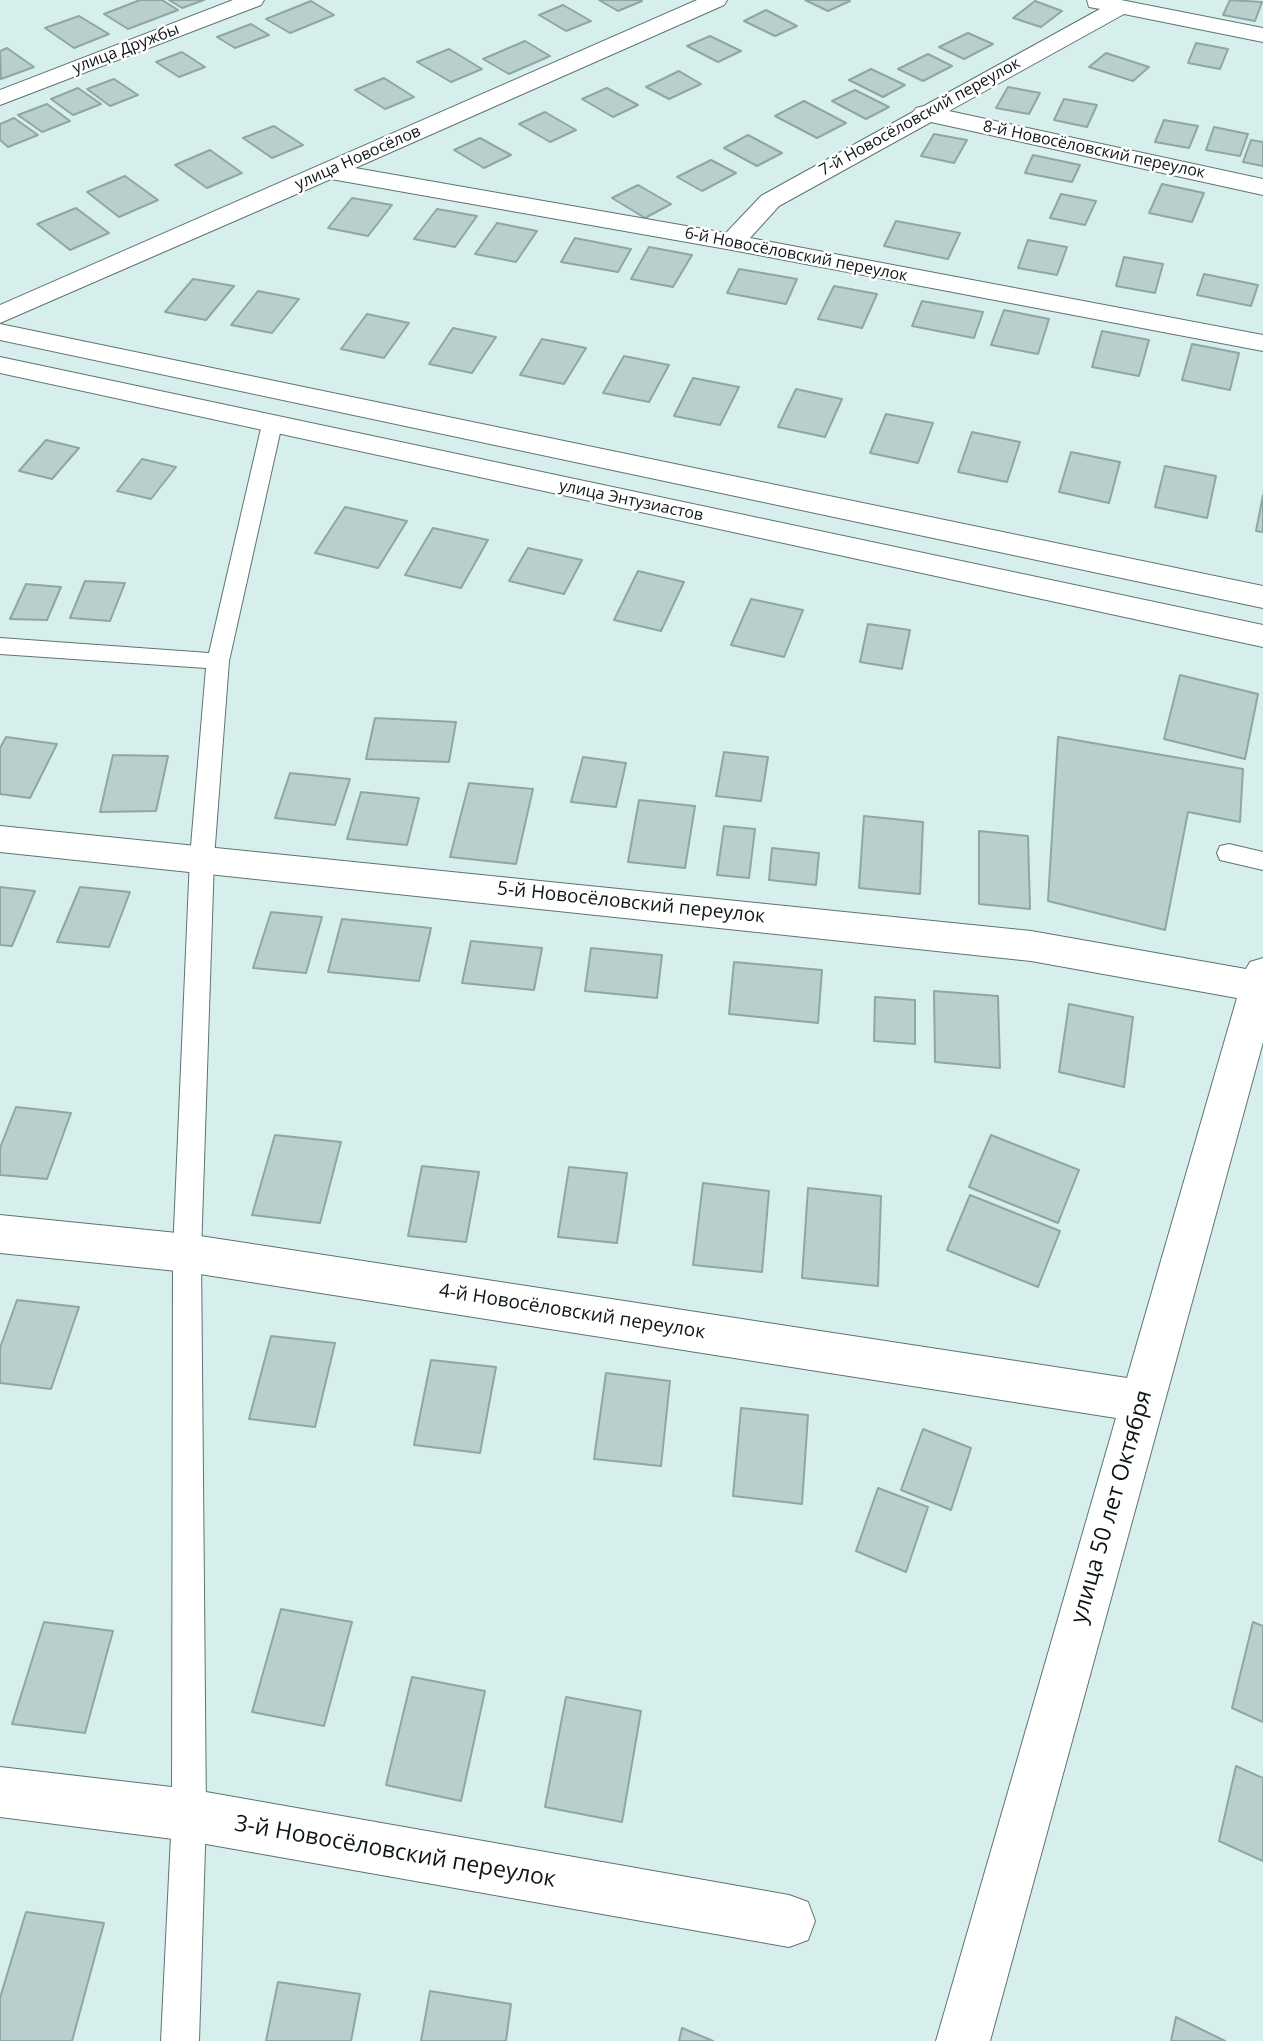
<!DOCTYPE html>
<html>
<head>
<meta charset="utf-8">
<style>
  body { margin:0 }
  canvas { display:block; background:#d6eeec }
</style>
</head>
<body>
<canvas width="1263" height="2041"></canvas>
<script>
const g = document.querySelector('canvas').getContext('2d');
g.lineJoin = 'round';
function paint(path, color) {
  g.fillStyle = color;
  g.fill(path, 'evenodd');
}
function toPath(rows) {
  const path = new Path2D();
  for (const r of rows) {
    path.moveTo(r[0], r[1]);
    for (let i = 2; i < r.length; i += 2) path.lineTo(r[i], r[i + 1]);
  }
  return path;
}
function strokePath(path, color, width, dash) {
  g.strokeStyle = color;
  g.lineWidth = width;
  g.lineCap = dash ? 'butt' : 'round';
  g.setLineDash(dash || []);
  g.stroke(path);
}
function label(font, color, halo, rows, align = 'center') {
  g.font = font + ' "Open Sans",sans-serif';
  g.lineWidth = 5;
  g.setLineDash([]);
  g.textBaseline = 'middle';
  g.strokeStyle = halo;
  g.fillStyle = color;
  for (const [text, x, y, turn = 0] of rows) {
    g.save();
    g.translate(x, y);
    g.rotate((+turn || 0) * Math.PI / 180);
    g.textAlign = isNaN(turn) ? turn : align;
    if (halo) g.strokeText(text, 0, 0);
    g.fillText(text, 0, 0);
    g.restore();
  }
}
const building = toPath([
  [140,0,162,0,178,10,128,29,104,14,140,0],
  [169,0,204,0,182,8,169,0],
  [599,0,640,0,642,1,618,11,599,0],
  [805,0,848,0,850,1,828,11,805,0],
  [1230,0,1262,2,1255,21,1223,15,1230,0],
  [311,1,334,15,290,33,266,19,311,1],
  [1035,1,1062,11,1041,27,1013,18,1035,1],
  [563,5,591,21,566,31,539,15,563,5],
  [766,10,797,26,775,36,744,21,766,10],
  [79,16,109,34,74,48,45,28,79,16],
  [251,24,269,35,235,48,217,37,251,24],
  [968,33,993,44,964,59,939,47,968,33],
  [710,36,741,51,718,62,687,46,710,36],
  [525,41,550,56,509,74,483,59,525,41],
  [1196,43,1228,49,1220,69,1188,63,1196,43],
  [7,48,34,67,1,79,0,51,7,48],
  [449,49,482,69,451,82,417,62,449,49],
  [182,52,205,67,179,77,156,62,182,52],
  [1106,53,1149,67,1133,81,1089,67,1106,53],
  [928,54,952,66,923,81,898,69,928,54],
  [871,69,905,85,883,97,849,80,871,69],
  [679,71,701,84,669,99,646,87,679,71],
  [384,78,414,97,385,109,355,90,384,78],
  [114,79,138,95,110,106,87,89,114,79],
  [1008,87,1040,93,1029,114,996,108,1008,87],
  [78,88,101,104,73,115,51,99,78,88],
  [607,88,638,105,613,117,582,99,607,88],
  [855,90,889,107,866,119,832,101,855,90],
  [1064,99,1097,105,1087,127,1054,120,1064,99],
  [804,101,846,123,817,138,775,116,804,101],
  [47,104,70,121,42,132,18,115,47,104],
  [545,112,576,130,550,142,519,124,545,112],
  [14,118,38,135,8,147,0,140,0,124,14,118],
  [1164,120,1198,126,1189,148,1155,142,1164,120],
  [274,126,303,145,272,158,243,138,274,126],
  [1214,127,1248,134,1240,156,1206,150,1214,127],
  [934,134,967,140,954,163,921,156,934,134],
  [748,135,782,153,757,166,724,148,748,135],
  [480,138,511,155,484,168,454,150,480,138],
  [1251,140,1263,142,1263,166,1243,162,1251,140],
  [210,150,242,173,207,188,175,165,210,150],
  [1033,155,1080,165,1072,182,1025,173,1033,155],
  [711,160,736,173,702,191,677,177,711,160],
  [125,176,158,200,119,217,87,192,125,176],
  [1162,184,1204,193,1192,222,1149,213,1162,184],
  [638,185,671,204,645,218,612,198,638,185],
  [1061,194,1096,201,1085,225,1050,218,1061,194],
  [352,198,392,205,368,236,328,228,352,198],
  [76,208,109,233,70,250,37,224,76,208],
  [437,209,477,216,455,247,414,239,437,209],
  [896,221,960,233,948,259,884,246,896,221],
  [497,223,537,231,516,262,475,254,497,223],
  [575,238,631,249,618,272,561,262,575,238],
  [1028,240,1067,247,1057,275,1018,268,1028,240],
  [649,247,692,255,673,287,631,279,649,247],
  [1124,257,1163,264,1155,293,1116,286,1124,257],
  [739,269,797,279,786,304,727,293,739,269],
  [1204,274,1258,285,1251,306,1197,295,1204,274],
  [193,279,234,286,206,320,165,312,193,279],
  [834,286,877,294,862,328,818,319,834,286],
  [258,291,299,299,272,333,231,325,258,291],
  [922,301,983,312,974,338,912,326,922,301],
  [1004,310,1049,319,1038,354,991,345,1004,310],
  [367,314,409,323,384,358,341,349,367,314],
  [453,328,496,337,472,373,429,364,453,328],
  [1102,331,1149,340,1139,376,1092,367,1102,331],
  [542,339,586,348,564,384,520,375,542,339],
  [1192,344,1239,353,1230,390,1182,380,1192,344],
  [624,356,669,365,649,402,603,393,624,356],
  [693,378,739,387,720,425,674,416,693,378],
  [796,389,842,399,825,437,778,427,796,389],
  [886,414,933,423,918,463,870,453,886,414],
  [972,432,1020,442,1007,482,958,472,972,432],
  [46,440,79,448,52,479,19,471,46,440],
  [1071,452,1120,462,1109,503,1059,492,1071,452],
  [142,459,176,467,151,499,117,491,142,459],
  [1165,466,1216,476,1207,518,1155,507,1165,466],
  [1263,495,1263,532,1256,531,1263,495],
  [345,507,407,521,378,568,315,553,345,507],
  [433,528,488,540,461,588,405,575,433,528],
  [528,548,582,560,564,594,509,581,528,548],
  [638,571,684,582,661,631,614,620,638,571],
  [85,581,125,583,110,621,70,618,85,581],
  [26,584,61,587,47,620,10,619,26,584],
  [751,599,803,610,784,657,731,645,751,599],
  [868,624,910,630,902,669,860,662,868,624],
  [1180,675,1258,694,1245,759,1164,739,1180,675],
  [375,718,456,722,449,762,366,759,375,718],
  [6,737,57,744,30,798,0,794,0,748,6,737],
  [1058,737,1243,769,1240,822,1188,812,1165,930,1048,901,1058,737],
  [724,752,768,757,761,801,716,796,724,752],
  [113,755,168,756,156,811,100,812,113,755],
  [583,757,626,763,616,807,571,802,583,757],
  [290,773,350,779,335,825,275,818,290,773],
  [469,783,533,789,516,864,450,857,469,783],
  [361,792,419,798,407,845,347,839,361,792],
  [639,800,695,806,685,868,628,862,639,800],
  [864,816,923,822,920,894,859,888,864,816],
  [724,826,755,829,749,878,717,875,724,826],
  [979,831,1028,836,1030,909,979,904,979,831],
  [772,848,819,853,816,885,769,880,772,848],
  [0,887,35,891,12,946,0,945,0,887],
  [80,887,130,892,109,947,57,942,80,887],
  [271,912,322,917,306,973,253,968,271,912],
  [342,919,431,928,419,981,328,972,342,919],
  [471,941,542,948,534,990,462,983,471,941],
  [591,948,662,955,657,998,585,991,591,948],
  [734,962,822,970,818,1023,729,1014,734,962],
  [934,991,998,996,1000,1068,935,1062,934,991],
  [875,997,915,1000,915,1044,874,1041,875,997],
  [1069,1004,1133,1017,1124,1087,1059,1072,1069,1004],
  [16,1107,71,1113,47,1179,0,1175,0,1148,16,1107],
  [275,1135,341,1142,320,1223,252,1215,275,1135],
  [991,1135,1079,1170,1058,1223,969,1187,991,1135],
  [422,1166,479,1172,466,1242,408,1236,422,1166],
  [569,1167,627,1173,617,1243,558,1237,569,1167],
  [703,1183,769,1191,762,1272,693,1265,703,1183],
  [808,1188,881,1196,878,1286,802,1278,808,1188],
  [970,1195,1060,1231,1038,1287,947,1250,970,1195],
  [17,1300,79,1307,51,1389,0,1383,0,1348,17,1300],
  [271,1336,335,1343,315,1427,249,1419,271,1336],
  [431,1360,496,1367,480,1453,414,1445,431,1360],
  [606,1373,670,1381,661,1466,594,1459,606,1373],
  [741,1408,808,1415,802,1504,733,1496,741,1408],
  [923,1429,971,1448,951,1510,901,1490,923,1429],
  [878,1488,928,1507,906,1572,856,1551,878,1488],
  [281,1609,352,1622,324,1726,252,1712,281,1609],
  [44,1622,113,1631,85,1733,12,1724,44,1622],
  [1253,1622,1263,1626,1263,1722,1232,1708,1253,1622],
  [412,1677,485,1691,461,1801,386,1785,412,1677],
  [566,1697,641,1711,622,1822,545,1807,566,1697],
  [1236,1766,1263,1778,1263,1861,1219,1841,1236,1766],
  [26,1912,104,1923,72,2041,0,2041,0,1998,26,1912],
  [278,1982,360,1994,351,2041,266,2041,278,1982],
  [430,1991,511,2004,506,2041,421,2041,430,1991],
  [1176,2017,1225,2041,1171,2041,1176,2017],
  [682,2028,713,2041,679,2041,682,2028]
]);
paint(building, '#b8cfcd');
strokePath(building, '#8fa6a4', 2);
const lane = toPath([
  [272,418,279,420,282,424,229,661,214,858,201,1253,206,1815,199,2041,161,2041,172,1815,173,1253,190,858,206,668,0,654,0,638,209,653,262,424,265,420,272,418],
  [1229,844,1263,852,1263,870,1220,860,1217,853,1220,846,1229,844]
]);
const street = toPath([
  [233,0,264,0,261,5,0,105,0,90,233,0],
  [697,0,727,0,724,5,355,168,726,233,761,196,913,112,916,108,924,106,1100,9,1089,7,1087,0,1121,0,1263,28,1263,42,1124,14,949,111,1263,179,1263,195,931,122,779,206,750,238,1263,335,1263,351,732,250,331,179,0,323,0,305,697,0],
  [0,826,1031,931,1246,969,1250,962,1263,958,1263,1042,990,2041,936,2041,1116,1418,187,1272,0,1253,0,1215,187,1234,1127,1378,1237,998,1031,961,0,852,0,826],
  [0,1767,189,1789,789,1895,808,1902,815,1921,808,1940,789,1947,189,1841,0,1817,0,1767]
]);
const secondary = toPath([
  [0,324,1263,586,1263,608,0,340,0,324],
  [0,357,1263,625,1263,647,0,373,0,357]
]);
strokePath(lane, '#5f7472', 2);
strokePath(street, '#5f7472', 2);
strokePath(secondary, '#5f7472', 2);
paint(lane, '#fff');
paint(street, '#fff');
paint(secondary, '#fff');
label('16px', '#0e1716', '#fff', [
  ["улица Дружбы",126,49,-21],
  ["7-й Новосёловский переулок",920,117,-29],
  ["8-й Новосёловский переулок",1094,150,12],
  ["улица Новосёлов",358,158,-24],
  ["6-й Новосёловский переулок",796,255,11],
  ["улица Энтузиастов",631,501,12]
]);
label('19px', '#0e1716', '#fff', [
  ["5-й Новосёловский переулок",631,903,6],
  ["4-й Новосёловский переулок",572,1312,9]
]);
label('23px', '#0e1716', '#fff', [
  ["улица 50 лет Октября",1112,1507,-74],
  ["3-й Новосёловский переулок",395,1852,10]
]);
</script>
</body>
</html>
